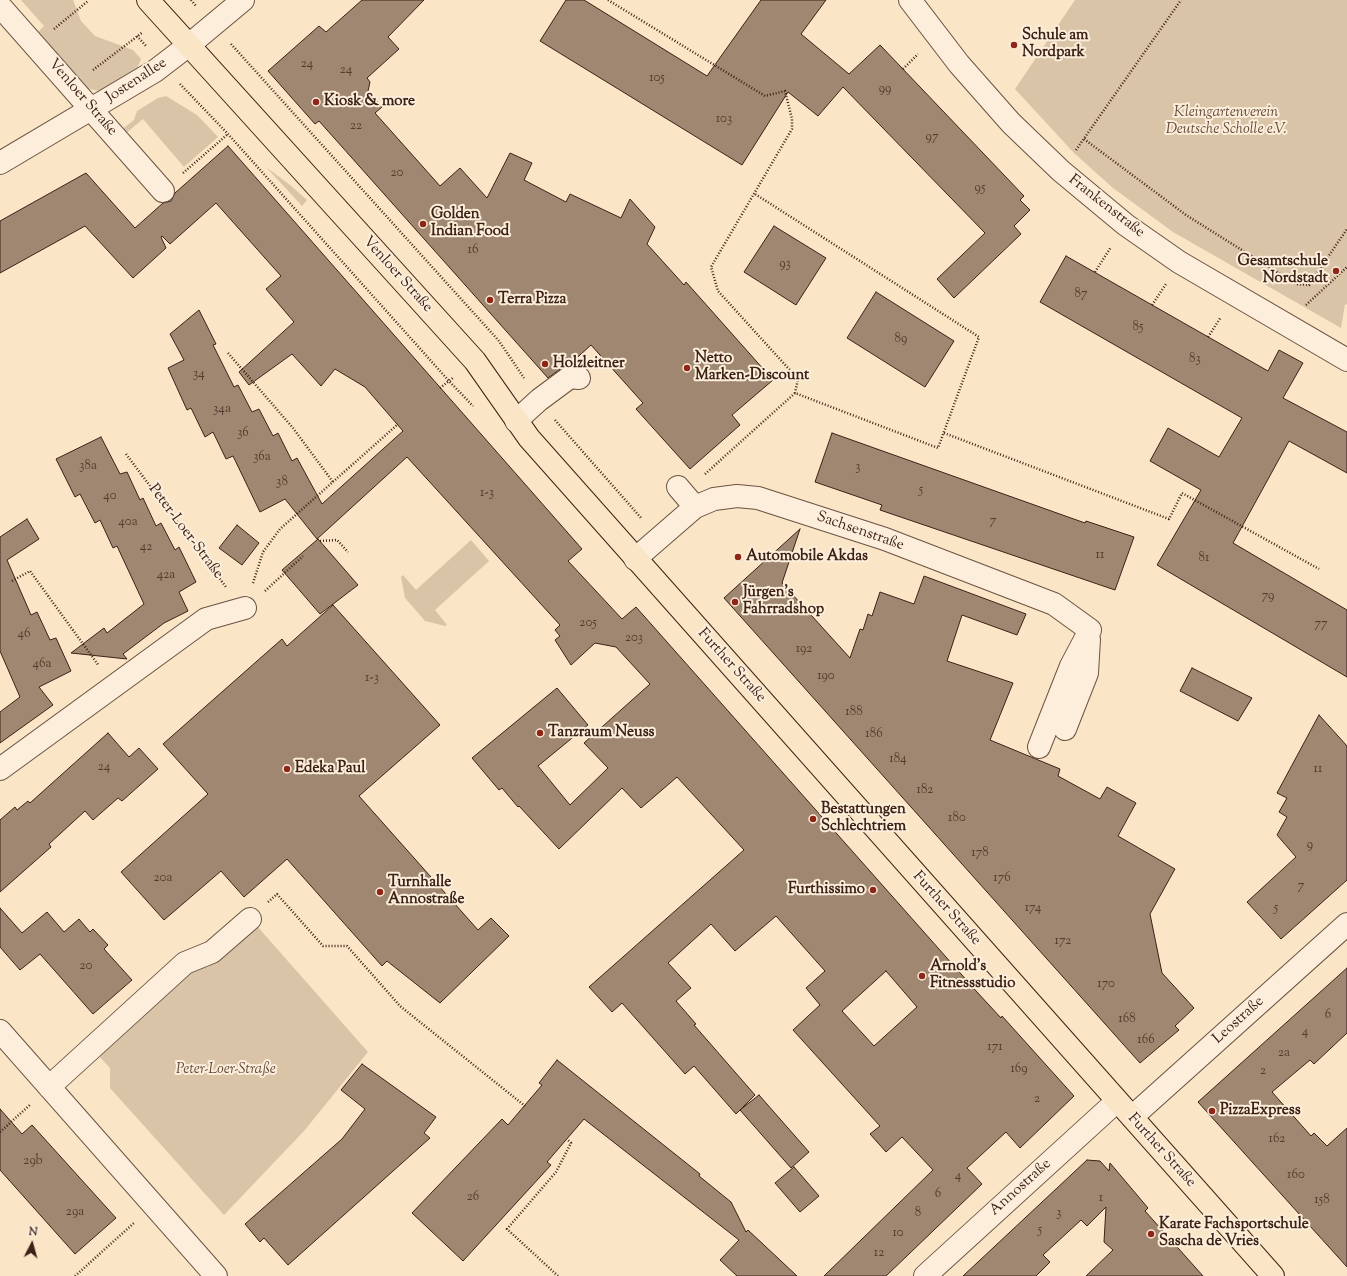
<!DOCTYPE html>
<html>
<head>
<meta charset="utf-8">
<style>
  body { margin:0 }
  #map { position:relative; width:1347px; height:1276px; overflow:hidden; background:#fae5c6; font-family:"Sorts Mill Goudy",serif }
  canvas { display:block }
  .north { position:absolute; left:12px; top:1224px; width:40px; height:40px; -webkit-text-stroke:3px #fceeda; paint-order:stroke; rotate:6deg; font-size:11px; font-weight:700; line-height:16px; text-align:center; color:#3d2116 }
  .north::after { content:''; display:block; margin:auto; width:14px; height:18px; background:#3d2116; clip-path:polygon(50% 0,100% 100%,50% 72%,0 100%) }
</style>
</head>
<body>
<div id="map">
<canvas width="1347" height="1276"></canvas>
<div class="north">N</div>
</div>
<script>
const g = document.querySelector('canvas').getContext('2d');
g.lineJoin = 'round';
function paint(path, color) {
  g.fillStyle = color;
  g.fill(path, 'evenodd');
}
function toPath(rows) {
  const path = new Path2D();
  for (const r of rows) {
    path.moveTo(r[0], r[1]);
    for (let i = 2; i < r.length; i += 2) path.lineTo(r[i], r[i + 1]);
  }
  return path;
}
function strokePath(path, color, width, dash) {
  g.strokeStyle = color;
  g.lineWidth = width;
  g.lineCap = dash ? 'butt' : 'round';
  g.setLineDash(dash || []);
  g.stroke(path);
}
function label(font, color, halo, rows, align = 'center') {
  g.font = font + ' "Sorts Mill Goudy",serif';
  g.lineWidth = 4;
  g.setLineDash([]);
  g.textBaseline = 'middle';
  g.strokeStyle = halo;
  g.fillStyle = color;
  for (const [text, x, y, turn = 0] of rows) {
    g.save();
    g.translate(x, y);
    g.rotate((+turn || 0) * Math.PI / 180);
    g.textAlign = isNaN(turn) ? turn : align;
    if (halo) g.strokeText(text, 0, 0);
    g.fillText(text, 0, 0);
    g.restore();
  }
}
paint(toPath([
  [21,0,73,0,81,21,95,36,133,50,141,59,137,69,100,91,84,88,36,34,44,26],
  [1075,0,1347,0,1347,305,1345,304,1341,328,1173,232,1113,188,1074,153,1015,89],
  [166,96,197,115,218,137,184,167,143,119,125,134,121,130,134,120,137,111,158,98],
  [266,167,290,185,307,200,302,206],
  [471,540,489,561,435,610,447,625,445,626,425,621,405,598,401,577,403,575,416,590],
  [257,926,368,1052,304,1131,224,1215,110,1088,110,1068,97,1054,196,967,208,967]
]), '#dac4a8');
const building = toPath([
  [362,0,424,0,388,37,399,49,367,78,370,82,368,91,382,107,375,113,440,186,460,168,487,198,510,153,532,163,524,180,566,202,570,194,621,218,630,199,655,227,647,244,684,285,686,282,773,380,732,415,740,425,690,469,636,409,643,403,591,345,569,365,563,367,548,378,319,121,315,124,268,71,319,26,326,32,362,0],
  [566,0,584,0,707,76,761,0,826,0,801,34,849,74,880,45,1024,196,1020,200,1030,210,1014,226,1021,234,954,298,937,279,985,233,843,87,818,116,788,92,742,165,540,41,566,0],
  [228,146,582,549,568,561,622,619,636,607,977,992,1001,1018,1002,1016,1074,1096,1020,1148,1006,1132,967,1168,982,1184,886,1276,824,1276,933,1170,902,1137,886,1152,870,1134,880,1126,793,1030,820,1005,806,988,825,971,776,916,735,951,711,924,668,963,691,988,676,1001,696,1024,694,1025,755,1095,736,1114,694,1066,685,1074,622,1003,612,1012,589,987,744,850,677,777,641,808,622,788,559,849,519,806,518,807,502,788,499,790,472,758,557,688,588,725,538,766,570,805,608,768,584,743,650,684,616,647,595,643,571,665,555,640,560,636,555,630,560,625,407,457,317,539,285,499,260,512,233,456,226,459,213,432,205,437,191,408,187,410,168,368,184,360,170,334,199,310,216,344,213,345,234,387,238,385,252,412,259,409,273,436,278,433,292,461,297,458,322,504,403,431,365,387,335,369,321,386,292,354,249,385,239,372,294,322,266,289,281,276,216,203,170,244,162,236,161,237,166,248,133,278,85,226,0,273,0,221,86,173,135,228,163,203,171,201,175,193,228,146],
  [886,971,917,1007,874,1046,842,1011,886,971],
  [774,226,826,258,796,305,744,272,774,226],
  [1066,256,1268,371,1279,350,1303,363,1283,398,1347,432,1347,473,1289,441,1233,543,1347,610,1347,677,1157,565,1201,490,1150,461,1168,428,1219,457,1242,418,1040,302,1066,256],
  [876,292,954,341,925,387,847,338,876,292],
  [832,433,1085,523,1086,521,1134,537,1115,590,880,510,882,505,815,482,832,433],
  [101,437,120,474,127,472,140,500,143,498,156,526,161,523,175,550,179,547,196,582,179,592,188,611,164,623,123,654,127,659,71,653,104,628,107,633,144,604,117,546,113,548,100,520,95,523,80,494,75,497,56,459,101,437],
  [27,519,39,539,7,560,31,615,37,612,50,640,56,638,71,671,39,687,53,705,0,743,0,712,20,697,0,651,0,537,27,519],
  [237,525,259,543,242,565,219,548,237,525],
  [800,529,782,583,850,658,860,629,863,630,868,614,872,616,880,592,914,604,924,576,1026,614,1017,635,962,615,947,661,1013,683,990,740,1060,769,1058,776,1100,799,1107,787,1136,803,1118,836,1175,869,1150,914,1162,973,1194,1008,1175,1026,1179,1030,1140,1063,724,598,800,529],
  [318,539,358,585,320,614,282,570,318,539],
  [333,605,440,725,359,796,478,930,491,918,509,936,440,1003,387,961,382,966,287,859,244,897,221,871,164,920,121,872,208,794,163,744,282,639,287,646,333,605],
  [1192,668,1252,698,1238,721,1180,691,1192,668],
  [1319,715,1347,746,1347,880,1281,939,1247,902,1296,857,1277,835,1287,817,1279,812,1287,798,1277,793,1319,715],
  [108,733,129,757,139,748,158,769,122,801,118,798,93,820,85,811,49,844,51,847,0,892,0,820,15,807,17,810,28,801,30,803,108,733],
  [0,908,22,933,47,912,64,932,79,919,90,932,93,929,108,945,104,949,132,980,93,1014,40,954,20,970,0,947,0,908],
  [1347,968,1347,1033,1314,1064,1310,1060,1272,1092,1311,1136,1314,1133,1327,1146,1347,1128,1347,1267,1198,1102,1347,968],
  [557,1060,700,1174,699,1176,731,1202,746,1232,748,1230,797,1276,737,1276,720,1260,739,1240,584,1119,547,1162,551,1165,463,1261,412,1213,502,1119,508,1125,542,1085,539,1083,557,1060],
  [362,1064,436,1117,424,1133,430,1138,288,1265,264,1238,260,1242,245,1224,342,1139,365,1109,341,1090,362,1064],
  [759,1095,809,1152,791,1168,740,1110,759,1095],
  [0,1109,22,1134,32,1125,116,1218,75,1254,0,1170,0,1109],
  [1087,1160,1100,1161,1109,1171,1110,1163,1148,1208,1145,1211,1203,1276,1086,1276,1113,1250,1104,1242,1106,1207,1087,1226,1081,1220,1043,1255,1050,1262,1036,1276,963,1276,1087,1160],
  [794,1167,819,1196,800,1212,775,1183,794,1167]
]);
paint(building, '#9f8772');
strokePath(building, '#3d2116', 1);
const minor = toPath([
  [910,0,959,64,1011,123,1061,171,1126,225,1179,262,1347,360],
  [0,6,163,191],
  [0,163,155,71,189,45,243,0],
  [516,421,539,400,570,377,579,378],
  [678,487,695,507],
  [635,559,695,507,714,499,737,496,758,498,885,539,1054,604,1090,630],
  [1065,729,1087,673,1089,639],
  [1039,747,1071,666,1090,630],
  [0,769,206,619,245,608],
  [0,1031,216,1276],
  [49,1087,185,963,212,952,250,919],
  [1132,1117,1347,924],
  [925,1276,1117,1101]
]);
const major = toPath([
  [148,0,475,361,529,438,1273,1276]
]);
strokePath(minor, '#6c5242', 24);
strokePath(major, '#3d2116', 24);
strokePath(toPath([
  [191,0,196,6],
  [608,0,765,96,785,91,792,119,792,129,711,267,718,291,798,379,795,393],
  [54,29,88,1],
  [137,36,146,46],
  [231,44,499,341,524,378],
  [903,69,918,54],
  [93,70,143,32],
  [180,84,228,134,449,381,473,406],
  [1084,139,1186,215,1296,284,1309,285,1347,229],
  [1076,150,1181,0],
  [183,173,228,134],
  [1095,272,1111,247],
  [1152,305,1166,284],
  [1306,305,1347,267],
  [1208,337,1221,317],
  [228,353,293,428,333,482],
  [440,388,454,377],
  [555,420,642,519],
  [944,433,1169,519,1182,493,1319,569],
  [126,454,226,587],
  [705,474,795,393,938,448,979,337,755,194],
  [320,541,337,540,348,552],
  [12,581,30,571,99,666],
  [253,583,263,552,280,529,398,424],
  [265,591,303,556],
  [268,902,277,894,323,946,347,946,400,1006,525,1106],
  [0,1132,31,1104],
  [75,1276,134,1223],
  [558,1276,507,1229,556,1172,571,1143,567,1139]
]), '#3d2116', 2.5, [1, 2]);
strokePath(minor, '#fceeda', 22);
strokePath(major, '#fae5c6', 22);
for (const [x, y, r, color] of [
  [1014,45,4,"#8f2418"],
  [316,102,4,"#8f2418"],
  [423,224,4,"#8f2418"],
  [1336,271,4,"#8f2418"],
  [490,300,4,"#8f2418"],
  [545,364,4,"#8f2418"],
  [687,368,4,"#8f2418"],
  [738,557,4,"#8f2418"],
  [735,602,4,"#8f2418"],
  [540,733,4,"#8f2418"],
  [287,769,4,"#8f2418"],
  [813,819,4,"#8f2418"],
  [873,890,4,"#8f2418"],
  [380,892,4,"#8f2418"],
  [922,976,4,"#8f2418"],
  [1212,1111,4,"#8f2418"],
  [1151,1234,4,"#8f2418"]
]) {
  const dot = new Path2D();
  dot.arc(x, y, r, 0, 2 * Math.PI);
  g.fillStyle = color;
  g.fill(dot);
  strokePath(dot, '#fceeda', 1.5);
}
label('13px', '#563a2d', null, [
  ["24",307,65],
  ["24",346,71],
  ["105",657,79],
  ["99",885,90],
  ["103",724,120],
  ["22",356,127],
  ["97",932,138],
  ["20",397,174],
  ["95",980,189],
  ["16",473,251],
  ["93",785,265],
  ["87",1081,295],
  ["85",1138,328],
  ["89",901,340],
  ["83",1195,360],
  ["34",199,375],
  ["34a",222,410],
  ["36",243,434],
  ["36a",262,458],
  ["38a",88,467],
  ["3",858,468],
  ["38",282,483],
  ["5",921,491],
  ["1-3",487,494],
  ["40",110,497],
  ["7",993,522],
  ["40a",128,523],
  ["42",146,548],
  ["11",1100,556],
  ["81",1204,559],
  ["42a",166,576],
  ["79",1268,597],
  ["205",588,624],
  ["77",1321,625],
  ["46",24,635],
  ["203",634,639],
  ["192",804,650],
  ["46a",42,665],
  ["190",826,677],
  ["1-3",372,679],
  ["188",854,713],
  ["186",874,735],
  ["184",898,760],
  ["24",104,768],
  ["11",1318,770],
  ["182",925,791],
  ["180",957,819],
  ["9",1310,846],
  ["178",980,854],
  ["20a",163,879],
  ["176",1002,879],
  ["7",1301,887],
  ["174",1033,909],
  ["5",1276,909],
  ["172",1063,942],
  ["20",86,967],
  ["170",1106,985],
  ["6",1328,1016],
  ["168",1127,1020],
  ["4",1305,1033],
  ["166",1146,1041],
  ["171",995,1048],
  ["2a",1284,1054],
  ["169",1019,1070],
  ["2",1263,1072],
  ["2",1037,1100],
  ["162",1277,1140],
  ["29b",33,1162],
  ["160",1296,1176],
  ["4",958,1177],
  ["6",938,1195],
  ["26",473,1198],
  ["1",1101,1199],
  ["158",1322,1201],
  ["29a",75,1213],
  ["8",918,1214],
  ["3",1059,1214],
  ["5",1040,1231],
  ["10",898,1234],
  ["12",879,1254]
]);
label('bold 15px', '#3d2116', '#fceeda', [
  ["Schule am",1022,36],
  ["Nordpark",1022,53],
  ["Kiosk & more",324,102],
  ["Golden",431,215],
  ["Indian Food",431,232],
  ["Gesamtschule",1328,262,"right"],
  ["Nordstadt",1328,279,"right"],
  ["Terra Pizza",498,300],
  ["Netto",695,359],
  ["Marken-Discount",695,376],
  ["Holzleitner",553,364],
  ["Automobile Akdas",746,557],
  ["Jürgen's",743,593],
  ["Fahrradshop",743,610],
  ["Tanzraum Neuss",548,733],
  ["Edeka Paul",295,769],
  ["Bestattungen",821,810],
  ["Schlechtriem",821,827],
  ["Turnhalle",388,883],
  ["Annostraße",388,900],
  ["Furthissimo",865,890,"right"],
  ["Arnold's",930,967],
  ["Fitnessstudio",930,984],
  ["PizzaExpress",1220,1111],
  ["Karate Fachsportschule",1159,1225],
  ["Sascha de Vries",1159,1242]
], 'left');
label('15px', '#3d2116', '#fceeda', [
  ["Jostenallee",137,81,-33],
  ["Venloer Straße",82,98,49],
  ["Frankenstraße",1106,207,38],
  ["Venloer Straße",397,275,48],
  ["Peter-Loer-Straße",185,532,53],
  ["Sachsenstraße",860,532,19],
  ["Further Straße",731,666,48],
  ["Further Straße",946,909,48],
  ["Leostraße",1239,1021,-42],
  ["Further Straße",1161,1151,48],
  ["Annostraße",1021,1188,-42]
]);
label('italic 15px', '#644a3a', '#fceeda', [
  ["Kleingartenverein",1226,113],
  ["Deutsche Scholle e.V.",1226,130],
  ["Peter-Loer-Straße",226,1070]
]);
</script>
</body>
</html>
